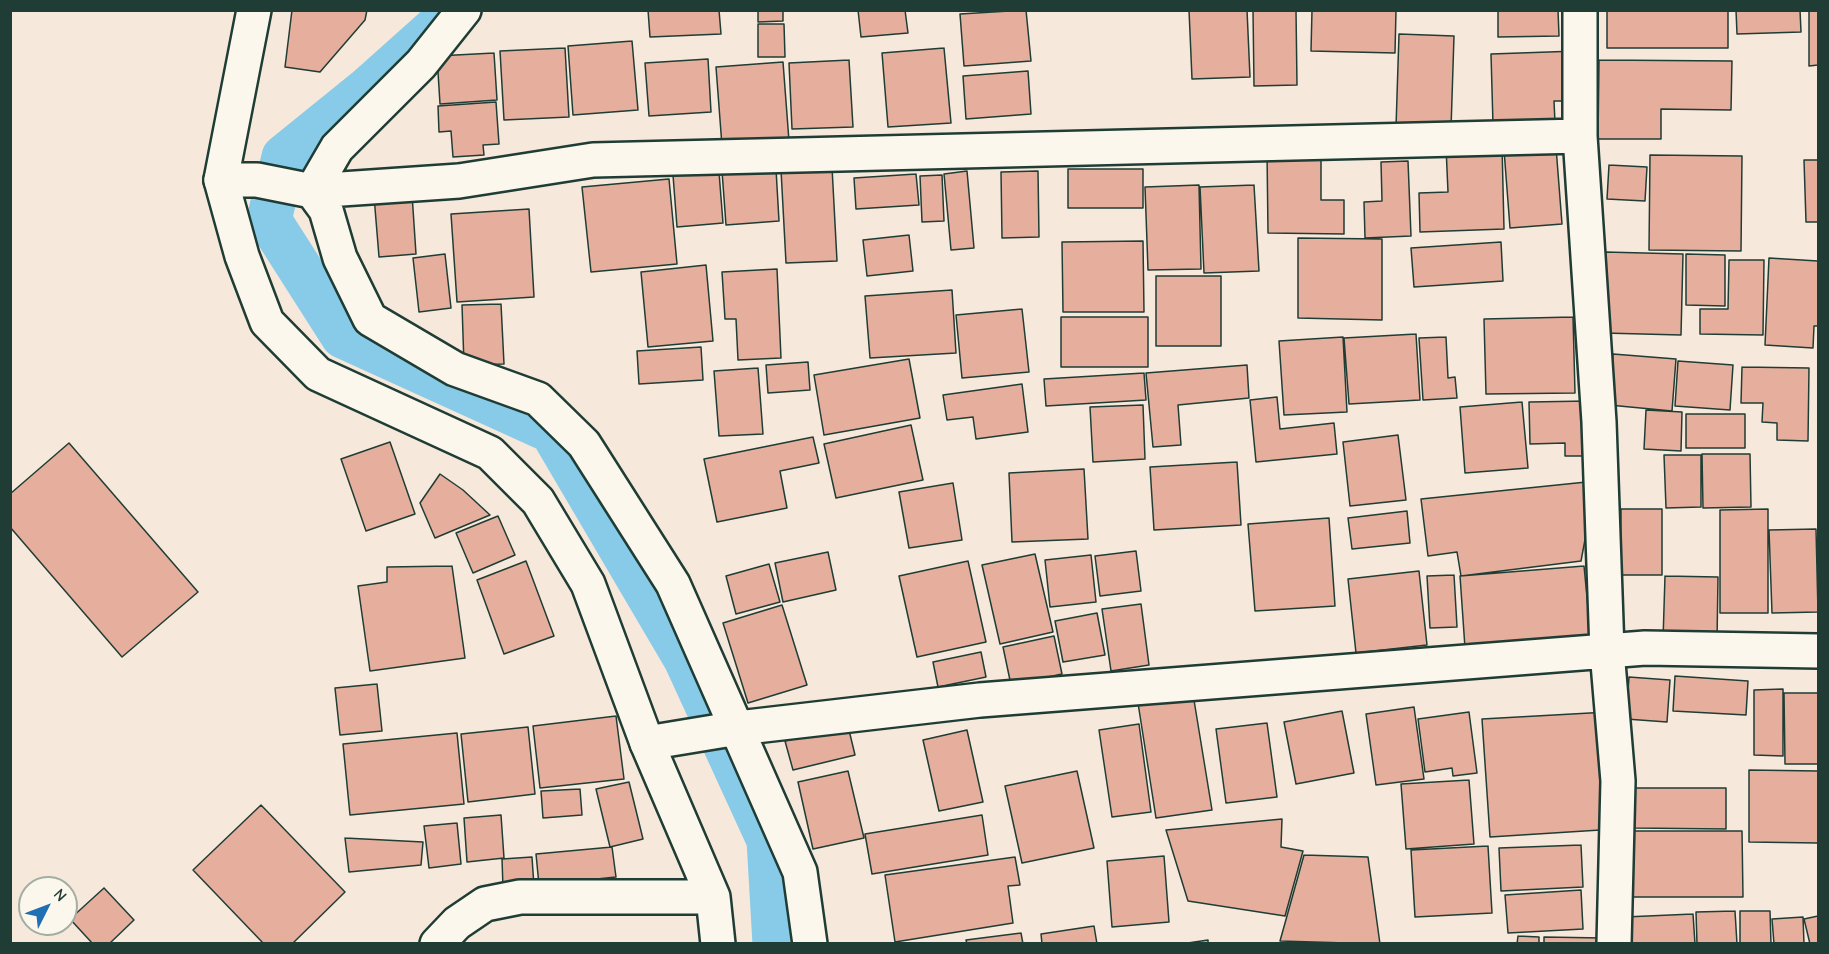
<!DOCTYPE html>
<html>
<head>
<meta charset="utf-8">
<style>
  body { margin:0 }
  #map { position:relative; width:1829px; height:954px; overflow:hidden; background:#f7e8dc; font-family:"Comic Neue",sans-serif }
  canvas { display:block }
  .frame { position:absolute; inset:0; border:12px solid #1f3d34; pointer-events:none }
  .north { position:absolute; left:18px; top:876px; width:60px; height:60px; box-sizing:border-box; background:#fbf7ec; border:2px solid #a3ada2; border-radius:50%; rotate:48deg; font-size:16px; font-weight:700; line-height:24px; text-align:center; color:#1f3d34 }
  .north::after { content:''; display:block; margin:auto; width:21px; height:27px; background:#1f6fb2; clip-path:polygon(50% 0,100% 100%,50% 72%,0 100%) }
</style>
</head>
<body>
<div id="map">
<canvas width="1829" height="954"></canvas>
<div class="frame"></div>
<div class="north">N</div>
</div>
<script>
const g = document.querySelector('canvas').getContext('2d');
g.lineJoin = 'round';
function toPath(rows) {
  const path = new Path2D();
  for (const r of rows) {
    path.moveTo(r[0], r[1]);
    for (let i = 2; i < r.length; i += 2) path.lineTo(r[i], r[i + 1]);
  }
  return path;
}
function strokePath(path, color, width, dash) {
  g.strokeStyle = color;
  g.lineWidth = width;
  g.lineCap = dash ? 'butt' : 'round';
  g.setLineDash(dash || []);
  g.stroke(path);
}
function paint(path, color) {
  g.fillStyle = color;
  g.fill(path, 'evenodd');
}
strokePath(toPath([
  [444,10,443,22,368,89,284,157,269,220,343,336,552,431,686,659,769,840,775,944]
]), '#87cbe8', 45);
const building = toPath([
  [292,10,367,10,365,20,320,72,285,67,292,10],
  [648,10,719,10,721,34,650,37,648,10],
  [758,10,783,10,783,21,758,22,758,10],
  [858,10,905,10,908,33,861,37,858,10],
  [1026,10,1031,61,964,66,960,14,1026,10],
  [1189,10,1247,10,1250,77,1192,79,1189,10],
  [1253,10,1296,10,1297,85,1254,86,1253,10],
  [1312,10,1396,10,1395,53,1311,51,1312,10],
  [1498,10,1558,10,1559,36,1498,37,1498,10],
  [1607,10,1728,10,1728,48,1607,48,1607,10],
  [1736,10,1800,10,1801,32,1737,34,1736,10],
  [1809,10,1818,10,1818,65,1809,66,1809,10],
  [758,24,784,24,785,57,758,57,758,24],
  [1399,34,1454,36,1451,129,1396,127,1399,34],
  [632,41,638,110,573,115,568,46,632,41],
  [565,48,569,117,504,120,500,51,565,48],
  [944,48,951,123,888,127,882,53,944,48],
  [1577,51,1578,101,1554,101,1555,123,1493,125,1491,54,1577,51],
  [494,53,497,100,440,104,437,56,494,53],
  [708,59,711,112,649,116,645,63,708,59],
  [849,60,853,127,792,129,789,63,849,60],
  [1599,60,1732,61,1731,110,1661,109,1661,139,1598,139,1599,60],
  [783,62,789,141,722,146,716,67,783,62],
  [1028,71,1031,114,966,119,963,76,1028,71],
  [496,102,499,144,483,145,484,155,453,157,451,131,439,132,438,106,496,102],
  [1502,145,1504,229,1420,232,1419,193,1448,192,1446,147,1502,145],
  [1556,147,1562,224,1510,228,1504,150,1556,147],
  [1267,152,1321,153,1321,200,1344,200,1344,234,1268,233,1267,152],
  [1650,155,1742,156,1741,251,1649,250,1650,155],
  [1804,160,1818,160,1818,222,1806,222,1804,160],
  [1408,161,1411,236,1365,238,1364,202,1382,201,1381,162,1408,161],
  [1609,165,1647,167,1645,201,1607,199,1609,165],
  [832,167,837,261,786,263,781,170,832,167],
  [776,169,779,221,726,225,722,171,776,169],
  [1068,169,1143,169,1143,208,1068,208,1068,169],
  [967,171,974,248,951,250,944,174,967,171],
  [1038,171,1039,237,1002,238,1001,172,1038,171],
  [719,172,723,223,677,227,673,175,719,172],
  [916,174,919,205,856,209,854,178,916,174],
  [942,175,944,221,922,222,920,176,942,175],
  [669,179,677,264,591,272,582,187,669,179],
  [1199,185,1201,269,1148,270,1145,187,1199,185],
  [1254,185,1259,271,1204,273,1200,187,1254,185],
  [412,194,416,254,379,257,374,196,412,194],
  [529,209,534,297,457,302,451,214,529,209],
  [909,235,913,271,867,276,863,240,909,235],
  [1298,238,1382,239,1382,320,1298,318,1298,238],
  [1143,241,1144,312,1063,312,1062,242,1143,241],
  [1501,242,1503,281,1414,287,1411,248,1501,242],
  [1605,252,1683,254,1681,335,1603,333,1605,252],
  [445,254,451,308,419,312,413,258,445,254],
  [1686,254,1725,255,1725,306,1686,305,1686,254],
  [1769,258,1818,261,1818,326,1814,326,1813,348,1765,345,1769,258],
  [1729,260,1764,260,1763,335,1700,334,1700,309,1728,309,1729,260],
  [706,265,713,341,648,347,641,272,706,265],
  [777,269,781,358,738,360,736,319,725,319,722,272,777,269],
  [1156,276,1221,276,1221,346,1156,346,1156,276],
  [952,290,956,353,870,358,865,296,952,290],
  [501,304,504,364,464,365,462,305,501,304],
  [1022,309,1029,372,962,378,956,315,1022,309],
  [1061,317,1148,317,1148,367,1061,367,1061,317],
  [1573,317,1575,393,1486,394,1484,319,1573,317],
  [1416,334,1420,400,1349,404,1344,338,1416,334],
  [1343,337,1347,412,1284,415,1279,341,1343,337],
  [1446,337,1448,378,1455,377,1457,398,1423,400,1419,338,1446,337],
  [701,347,703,380,639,384,637,351,701,347],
  [1613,354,1676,359,1672,411,1609,405,1613,354],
  [909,359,920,418,824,435,814,375,909,359],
  [1678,361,1733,365,1730,410,1675,406,1678,361],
  [808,362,810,390,768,393,766,365,808,362],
  [1247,365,1249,398,1178,405,1181,445,1153,447,1146,373,1247,365],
  [1742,367,1809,368,1808,441,1777,440,1777,423,1762,422,1763,403,1741,403,1742,367],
  [758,368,763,434,719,436,714,371,758,368],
  [1144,373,1146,400,1046,406,1044,379,1144,373],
  [1022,384,1028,432,976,439,973,417,947,420,943,395,1022,384],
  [1277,397,1280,429,1334,423,1337,454,1256,462,1250,400,1277,397],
  [1588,401,1589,456,1565,456,1565,443,1530,444,1529,402,1588,401],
  [1522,402,1528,468,1465,473,1460,407,1522,402],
  [1143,405,1145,459,1093,462,1090,407,1143,405],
  [1646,410,1682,412,1681,451,1644,449,1646,410],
  [1686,414,1745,414,1745,448,1686,448,1686,414],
  [911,425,923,480,836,498,824,444,911,425],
  [1398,435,1406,500,1350,506,1343,442,1398,435],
  [813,437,819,463,780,471,787,508,717,522,704,459,813,437],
  [390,442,415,514,366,531,341,459,390,442],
  [69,443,198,592,122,657,10,527,10,494,69,443],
  [1702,454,1750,454,1751,507,1703,508,1702,454],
  [1664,455,1701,455,1701,507,1666,508,1664,455],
  [1237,462,1241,525,1154,530,1150,467,1237,462],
  [1084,469,1088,539,1012,542,1009,473,1084,469],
  [440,474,463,490,490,515,435,538,420,503,440,474],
  [1596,481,1581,561,1461,576,1457,552,1428,556,1421,499,1596,481],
  [953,483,962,540,909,548,899,492,953,483],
  [1621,509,1662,509,1662,575,1620,575,1621,509],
  [1768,509,1768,613,1720,613,1720,510,1768,509],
  [1407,511,1410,543,1352,549,1348,518,1407,511],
  [498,516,515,555,473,573,456,533,498,516],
  [1329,518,1335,606,1255,611,1248,524,1329,518],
  [1816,529,1818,612,1772,613,1769,530,1816,529],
  [1136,551,1141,591,1100,596,1095,556,1136,551],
  [828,552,836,590,783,602,775,563,828,552],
  [1035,554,1053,632,1000,644,982,565,1035,554],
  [1091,555,1096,602,1050,607,1045,560,1091,555],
  [526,561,554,636,504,654,477,580,526,561],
  [968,561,986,642,917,657,899,576,968,561],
  [769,564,780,602,736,614,726,576,769,564],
  [452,566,465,658,370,671,358,586,387,582,387,567,452,566],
  [1584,566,1591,638,1465,648,1460,576,1584,566],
  [1419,571,1427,645,1356,653,1348,579,1419,571],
  [1454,575,1457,627,1430,628,1427,576,1454,575],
  [1665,576,1718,577,1717,641,1663,640,1665,576],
  [1141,604,1149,665,1111,671,1102,609,1141,604],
  [782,605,807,685,748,703,723,623,782,605],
  [1097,613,1105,655,1063,662,1055,621,1097,613],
  [1054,636,1062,674,1011,685,1003,647,1054,636],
  [981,652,986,677,938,687,933,662,981,652],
  [1675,676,1748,681,1746,715,1673,711,1675,676],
  [1629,677,1670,680,1667,722,1626,719,1629,677],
  [377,684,382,731,340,735,335,688,377,684],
  [1783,689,1783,756,1754,755,1754,690,1783,689],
  [1784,693,1818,693,1818,764,1785,764,1784,693],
  [1193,694,1212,810,1156,818,1138,703,1193,694],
  [1414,707,1424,779,1376,785,1366,714,1414,707],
  [1342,711,1354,773,1296,784,1284,722,1342,711],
  [1469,712,1477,773,1453,776,1452,768,1425,772,1418,719,1469,712],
  [1608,712,1616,829,1490,837,1482,719,1608,712],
  [616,716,624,779,540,788,533,726,616,716],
  [1267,723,1277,797,1226,803,1216,729,1267,723],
  [1139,724,1151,812,1112,817,1099,730,1139,724],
  [848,726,855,755,793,770,785,741,848,726],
  [528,727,535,794,468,802,461,734,528,727],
  [967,730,983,802,939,811,923,740,967,730],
  [457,733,464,804,350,815,343,744,457,733],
  [1749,770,1818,771,1818,843,1749,842,1749,770],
  [848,771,864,838,813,849,798,782,848,771],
  [1077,771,1094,848,1022,863,1005,786,1077,771],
  [1469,780,1474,844,1406,849,1401,784,1469,780],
  [629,782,643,839,610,847,596,789,629,782],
  [1633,788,1726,788,1726,829,1634,828,1633,788],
  [580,789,582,815,543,818,541,791,580,789],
  [261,805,345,892,292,944,264,944,193,870,261,805],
  [501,815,504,858,467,862,464,818,501,815],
  [982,815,988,855,872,874,865,834,982,815],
  [1282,819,1281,847,1303,851,1285,916,1188,901,1166,830,1282,819],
  [457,823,461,864,429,868,424,826,457,823],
  [1629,831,1742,831,1743,897,1629,897,1629,831],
  [345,838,423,842,421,865,349,872,345,838],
  [1581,845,1583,887,1501,891,1499,848,1581,845],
  [1488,846,1492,913,1415,917,1411,850,1488,846],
  [612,847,616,877,539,885,536,854,612,847],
  [1304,855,1368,857,1380,944,1280,941,1304,855],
  [1164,856,1169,922,1112,927,1107,861,1164,856],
  [532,857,534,887,503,888,502,859,532,857],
  [1015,857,1020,885,1008,886,1013,923,895,942,885,875,1015,857],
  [104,888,134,920,109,944,93,944,70,919,104,888],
  [1581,890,1583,929,1508,933,1505,895,1581,890],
  [1735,911,1737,944,1697,944,1696,912,1735,911],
  [1740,911,1770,911,1771,944,1740,944,1740,911],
  [1693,914,1695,944,1626,944,1625,917,1693,914],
  [1818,916,1818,944,1810,944,1804,919,1818,916],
  [1803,917,1804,944,1774,944,1772,919,1803,917],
  [1094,926,1097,944,1042,944,1041,934,1094,926],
  [1021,933,1023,944,967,944,966,940,1021,933],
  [1518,936,1539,937,1539,944,1517,944,1518,936],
  [1544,937,1603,938,1603,944,1544,944,1544,937],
  [1208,940,1208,944,1181,944,1208,940]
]);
paint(building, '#e6ae9c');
strokePath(building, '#1f3d34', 1.5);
const street = toPath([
  [464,10,421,64,337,148,312,191,326,210,340,258,370,319,455,369,538,399,584,444,673,584,800,872,810,944],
  [1580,10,1580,136,1599,422,1607,651,1618,781,1614,944],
  [221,180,257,180,312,191,459,181,593,160,1580,136],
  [647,743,738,728,980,700,1645,648,1818,651]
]);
const secondary = toPath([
  [254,10,221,180,242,256,267,322,318,374,490,453,538,501,588,584,647,743,713,897,718,944],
  [437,944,457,923,485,904,520,897,713,897]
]);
strokePath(street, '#1f3d34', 38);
strokePath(secondary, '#1f3d34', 38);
strokePath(street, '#fbf7ec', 33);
strokePath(secondary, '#fbf7ec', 33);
</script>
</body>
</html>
